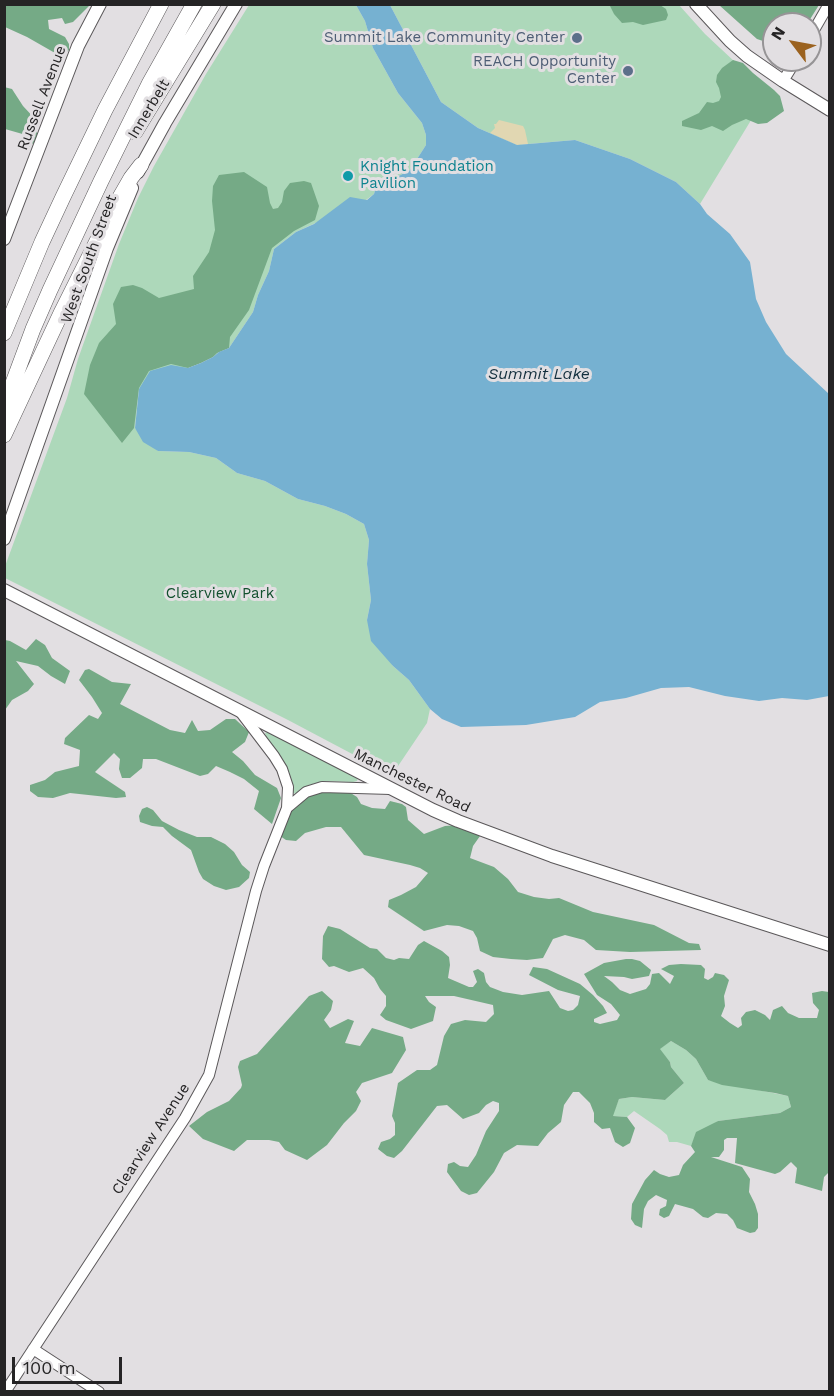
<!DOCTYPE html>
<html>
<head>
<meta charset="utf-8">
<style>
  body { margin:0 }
  #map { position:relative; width:834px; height:1396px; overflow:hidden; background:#e2dfe2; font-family:"Work Sans",sans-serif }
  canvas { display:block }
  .frame { position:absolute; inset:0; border:6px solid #252425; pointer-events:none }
  .north { position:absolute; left:762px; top:12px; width:60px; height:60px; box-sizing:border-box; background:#e2dfe2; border:2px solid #969496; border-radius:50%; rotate:302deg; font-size:16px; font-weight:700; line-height:24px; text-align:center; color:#252425 }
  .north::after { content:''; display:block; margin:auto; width:21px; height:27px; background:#9b621f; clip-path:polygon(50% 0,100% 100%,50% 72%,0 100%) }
  .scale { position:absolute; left:12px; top:1357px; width:110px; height:27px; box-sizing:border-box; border:3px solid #252425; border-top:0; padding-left:8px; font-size:18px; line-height:21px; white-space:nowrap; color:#252425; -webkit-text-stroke:4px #e2dfe2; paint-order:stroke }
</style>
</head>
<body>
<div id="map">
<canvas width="834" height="1396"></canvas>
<div class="frame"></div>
<div class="north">N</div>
<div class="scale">100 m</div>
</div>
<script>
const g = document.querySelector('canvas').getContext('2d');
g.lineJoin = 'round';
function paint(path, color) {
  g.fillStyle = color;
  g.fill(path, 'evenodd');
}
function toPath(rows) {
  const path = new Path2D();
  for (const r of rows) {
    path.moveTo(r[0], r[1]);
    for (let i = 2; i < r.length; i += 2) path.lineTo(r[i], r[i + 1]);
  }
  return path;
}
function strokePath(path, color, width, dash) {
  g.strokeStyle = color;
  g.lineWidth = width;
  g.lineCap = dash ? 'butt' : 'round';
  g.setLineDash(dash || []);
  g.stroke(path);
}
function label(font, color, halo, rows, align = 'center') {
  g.font = font + ' "Work Sans",sans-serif';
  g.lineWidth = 6;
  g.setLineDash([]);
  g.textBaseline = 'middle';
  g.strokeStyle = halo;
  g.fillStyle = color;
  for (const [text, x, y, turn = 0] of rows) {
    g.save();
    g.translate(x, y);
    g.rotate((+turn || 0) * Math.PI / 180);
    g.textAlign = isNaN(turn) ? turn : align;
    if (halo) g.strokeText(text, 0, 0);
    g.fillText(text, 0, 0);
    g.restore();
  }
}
paint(toPath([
  [249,5,356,5,365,21,373,48,398,93,422,123,426,135,426,145,410,170,395,178,378,181,374,194,366,200,296,232,274,249,269,271,258,295,253,312,229,348,219,352,213,357,139,389,135,428,158,451,189,452,216,458,237,473,265,481,298,499,325,506,346,514,364,524,369,540,367,564,371,600,367,620,393,666,409,680,430,709,427,723,392,775,288,720,5,578,4,569,67,398,78,359,119,244,138,198,154,166,206,74],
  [390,5,679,5,705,34,735,62,770,89,700,204,676,182,630,159,575,140,517,145,478,128,441,102],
  [268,732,358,777,357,781,353,782,324,781,309,785,296,794,293,793,289,772,266,737,265,733],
  [671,1041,686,1050,696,1059,708,1080,788,1096,791,1107,780,1113,718,1121,695,1137,691,1146,677,1142,669,1142,667,1135,660,1129,634,1111,627,1117,612,1116,619,1099,632,1097,665,1100,684,1083,671,1067,670,1062,659,1049]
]), '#add8ba');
paint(toPath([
  [4,5,5,4,90,5,73,22,65,24,62,18,48,20,49,29,65,37,69,44,69,50,62,57,27,37,5,27],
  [607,5,660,5,666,9,668,15,666,20,643,25,633,22,622,23,614,14,610,6],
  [719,5,819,5,807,24,774,24,774,42,769,43,757,39],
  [733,60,743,63,753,73,774,90,780,96,784,111,767,123,758,124,746,119,732,125,723,131,712,126,701,130,682,126,682,121,699,113,707,102,713,103,719,101,721,97,719,88,716,82,717,75,722,68],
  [4,87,12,89,23,106,37,121,37,140,27,149,22,145,26,135,5,129],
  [244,172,267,187,270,203,273,209,278,208,282,202,284,191,290,183,304,181,311,183,319,206,315,220,294,231,272,248,249,310,230,337,229,348,217,353,213,357,201,363,188,368,171,364,149,371,139,388,134,428,122,443,84,394,90,365,99,343,116,324,113,304,121,287,133,285,142,288,159,298,194,289,193,276,209,252,215,230,212,201,213,186,219,175],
  [36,639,45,645,52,658,70,671,65,684,51,676,38,666,16,661,34,684,28,691,12,700,5,710,5,640,10,641,26,650],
  [89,669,112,682,131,684,120,704,170,730,185,733,192,720,198,731,210,730,226,719,235,719,249,732,245,742,232,752,243,761,255,775,277,788,281,798,272,824,254,809,259,791,244,779,230,772,216,766,208,774,200,776,156,759,143,759,142,768,130,778,122,778,119,769,120,759,114,753,95,772,125,792,126,797,116,798,70,793,53,798,38,797,30,791,30,785,45,780,55,772,79,766,80,750,64,744,65,738,89,715,98,719,102,713,92,697,79,680,85,670],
  [334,790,349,792,357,797,361,804,372,808,385,809,390,801,402,804,406,807,408,820,424,834,445,826,458,825,474,832,480,836,473,846,470,858,494,867,508,879,518,892,534,897,549,899,559,898,593,912,654,925,689,943,699,944,701,950,630,952,596,950,584,940,565,935,553,939,543,958,527,960,511,959,493,957,480,951,477,938,473,931,459,926,447,925,424,931,388,907,389,900,401,895,416,887,428,873,420,868,410,865,364,855,341,827,326,827,305,833,296,841,286,840,280,836,288,813,310,793],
  [147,807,153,810,162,821,179,830,197,837,211,837,225,844,234,852,242,865,250,872,249,878,239,887,226,890,214,886,203,879,199,872,191,850,172,836,163,827,152,826,140,822,139,816,142,809],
  [328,926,340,929,370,948,377,949,386,958,394,960,399,958,409,959,418,945,424,941,442,951,449,957,450,965,448,978,469,987,473,987,477,982,473,971,478,969,484,973,486,982,490,987,503,992,522,995,549,991,560,1008,568,1011,573,1010,578,1005,580,996,558,990,529,975,533,967,547,969,580,984,593,995,603,1006,607,1013,594,1019,594,1022,600,1024,617,1020,620,1015,611,1004,597,995,584,974,604,963,626,959,632,959,640,961,651,970,649,976,632,979,624,977,604,976,612,982,620,990,630,994,646,989,650,984,652,974,659,973,670,984,674,976,661,969,669,965,681,964,701,965,705,969,704,978,708,980,713,977,715,973,724,975,729,980,724,996,725,1006,721,1016,730,1023,738,1028,742,1025,741,1018,746,1012,755,1010,765,1015,770,1020,773,1010,782,1006,788,1013,799,1018,817,1018,819,1010,813,1003,812,993,822,991,829,992,830,1171,824,1177,822,1191,795,1183,797,1168,791,1162,780,1172,775,1174,735,1163,737,1138,727,1138,724,1140,724,1150,719,1157,711,1157,742,1167,750,1179,749,1192,755,1204,758,1214,758,1228,755,1232,750,1233,737,1228,733,1220,727,1214,716,1213,708,1218,703,1217,693,1209,675,1204,669,1216,664,1218,659,1215,660,1209,666,1206,667,1200,656,1195,648,1201,644,1209,642,1228,635,1225,631,1219,632,1204,645,1180,654,1170,660,1174,669,1177,679,1175,683,1165,695,1152,691,1146,696,1132,718,1121,780,1113,791,1107,788,1096,775,1093,722,1085,708,1080,696,1059,686,1050,671,1041,660,1049,670,1062,671,1067,684,1083,665,1100,632,1097,619,1099,613,1116,627,1117,635,1128,630,1143,623,1147,615,1142,610,1128,602,1129,594,1122,594,1113,590,1103,579,1092,573,1092,564,1105,561,1122,548,1133,538,1146,517,1145,504,1153,494,1172,477,1193,469,1195,461,1191,447,1172,448,1164,454,1162,460,1166,468,1167,476,1155,486,1131,499,1111,499,1103,493,1101,486,1105,479,1113,463,1119,447,1105,437,1106,402,1151,394,1158,387,1156,378,1149,381,1142,390,1139,395,1135,395,1123,392,1116,398,1083,417,1070,430,1070,437,1065,444,1036,451,1024,465,1020,486,1022,494,1014,493,1005,454,996,425,996,429,1002,436,1007,433,1021,411,1029,386,1020,380,1015,386,1006,386,996,380,989,374,978,363,968,349,972,334,966,329,967,322,959,323,936],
  [322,991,333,1001,331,1010,324,1020,330,1028,348,1019,354,1021,345,1043,360,1046,372,1028,403,1037,406,1050,392,1073,362,1083,356,1092,361,1101,356,1111,344,1123,327,1145,307,1160,285,1150,279,1142,269,1140,247,1140,234,1151,203,1139,189,1126,207,1112,229,1101,241,1088,242,1085,238,1067,240,1061,257,1054,309,996]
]), '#75aa86');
paint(toPath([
  [499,120,523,126,525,130,528,144,517,145,490,133,495,128,494,124,496,124]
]), '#e1d7b2');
paint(toPath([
  [356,5,390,5,441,102,478,128,517,145,575,140,630,159,676,182,700,204,707,214,730,234,750,262,756,299,766,322,786,354,829,394,829,696,807,700,782,698,759,701,725,696,689,687,661,688,626,698,600,702,575,717,526,725,461,727,442,719,430,709,409,680,393,666,371,641,367,620,371,600,367,564,369,540,364,524,346,514,325,506,298,499,265,481,237,473,216,458,189,452,158,451,143,442,135,428,139,389,150,371,171,365,188,368,201,363,213,357,219,352,229,348,253,312,258,295,269,271,274,249,296,232,314,224,350,197,367,200,374,194,378,181,395,178,410,170,426,145,426,135,422,123,398,93,373,48,365,21]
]), '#76b1d1');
const tertiary = toPath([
  [810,37,829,4],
  [783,81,796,60],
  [287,808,306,792,322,787,391,789],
  [33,1349,99,1392],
  [5,1392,185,1118,209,1075,256,891,264,866,287,808,288,787,282,769,274,756,239,710]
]);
const secondary = toPath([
  [696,4,730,41,747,56,783,81,830,110],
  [138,172,165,123,236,4],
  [4,239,78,46,100,4],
  [4,539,107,248,132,188],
  [4,590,433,810,458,821,552,856,830,945]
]);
const motorway = toPath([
  [135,132,213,4],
  [4,333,42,242,63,197,105,110,161,4],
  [4,407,33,329,50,290,101,181,149,84,194,4],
  [4,435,62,311,112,211,131,178,141,165]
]);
strokePath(tertiary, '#5b585a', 12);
strokePath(secondary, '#5b585a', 14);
strokePath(motorway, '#5b585a', 16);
strokePath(tertiary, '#fff', 10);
strokePath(secondary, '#fff', 12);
strokePath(motorway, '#fff', 15);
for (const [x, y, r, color] of [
  [577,38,6,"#5c6f8a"],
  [628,71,6,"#5c6f8a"],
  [348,176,6,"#0f9aa8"]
]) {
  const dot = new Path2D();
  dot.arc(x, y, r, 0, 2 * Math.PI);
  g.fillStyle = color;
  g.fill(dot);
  strokePath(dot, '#e2dfe2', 2);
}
label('15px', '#4e5e75', '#e2dfe2', [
  ["Summit Lake Community Center",565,38],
  ["REACH Opportunity",616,62],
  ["Center",616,79]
], 'right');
label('15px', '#252425', '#e2dfe2', [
  ["Russell Avenue",42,98,-69],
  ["Innerbelt",149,109,-59],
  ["West South Street",89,259,-70],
  ["Manchester Road",412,781,26],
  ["Clearview Avenue",151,1139,-57]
]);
label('15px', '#0d838f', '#e2dfe2', [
  ["Knight Foundation",360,167],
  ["Pavilion",360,184]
], 'left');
label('15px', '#12502e', '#e2dfe2', [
  ["Clearview Park",220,594]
]);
label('italic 16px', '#132f3d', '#e2dfe2', [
  ["Summit Lake",539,374]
]);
</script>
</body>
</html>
